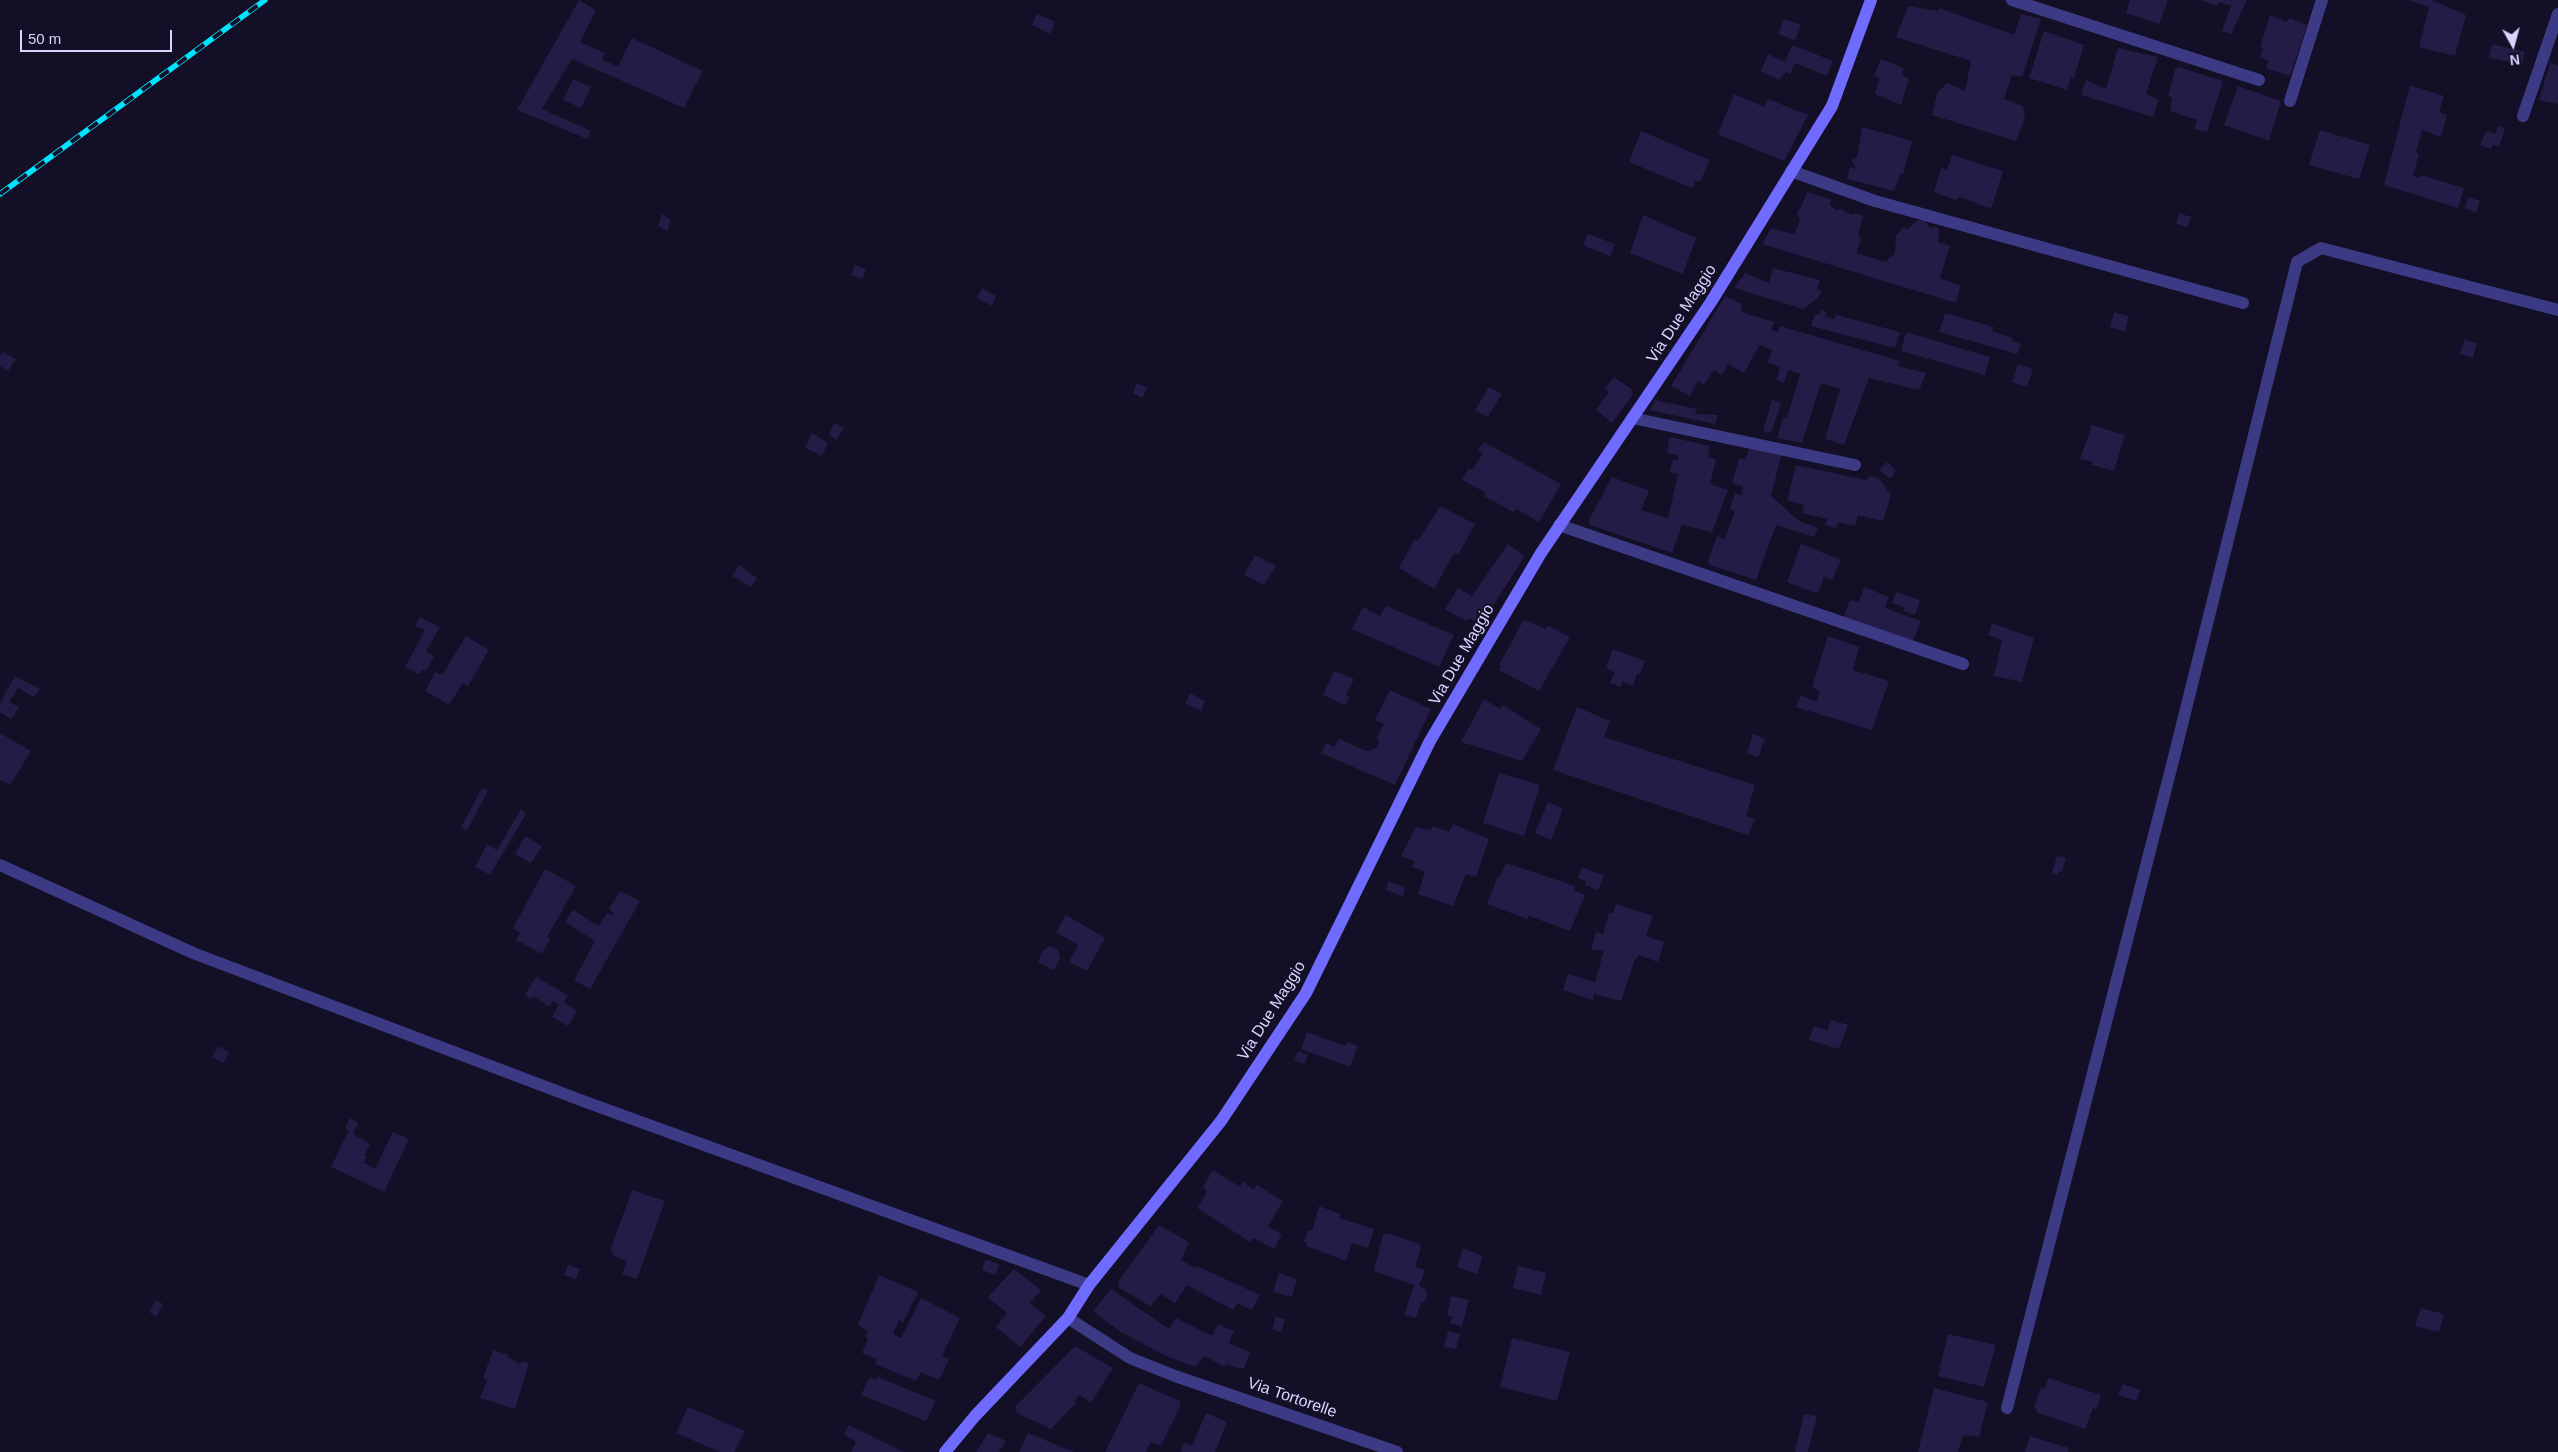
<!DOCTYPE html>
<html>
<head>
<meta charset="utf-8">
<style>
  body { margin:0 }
  #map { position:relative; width:2558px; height:1452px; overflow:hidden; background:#130f26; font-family:Arial,sans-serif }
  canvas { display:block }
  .north { position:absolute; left:2488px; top:20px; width:50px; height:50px; -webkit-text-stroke:4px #130f26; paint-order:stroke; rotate:173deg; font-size:14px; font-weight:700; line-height:20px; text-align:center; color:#d9d4ff }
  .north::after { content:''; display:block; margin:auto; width:18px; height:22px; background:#d9d4ff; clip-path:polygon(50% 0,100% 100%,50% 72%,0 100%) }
  .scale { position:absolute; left:20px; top:30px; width:152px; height:22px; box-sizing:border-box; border:2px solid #d9d4ff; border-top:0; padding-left:6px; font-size:15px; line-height:18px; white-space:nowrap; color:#d9d4ff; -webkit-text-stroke:4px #130f26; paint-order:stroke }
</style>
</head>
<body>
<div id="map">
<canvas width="2558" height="1452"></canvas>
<div class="north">N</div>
<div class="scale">50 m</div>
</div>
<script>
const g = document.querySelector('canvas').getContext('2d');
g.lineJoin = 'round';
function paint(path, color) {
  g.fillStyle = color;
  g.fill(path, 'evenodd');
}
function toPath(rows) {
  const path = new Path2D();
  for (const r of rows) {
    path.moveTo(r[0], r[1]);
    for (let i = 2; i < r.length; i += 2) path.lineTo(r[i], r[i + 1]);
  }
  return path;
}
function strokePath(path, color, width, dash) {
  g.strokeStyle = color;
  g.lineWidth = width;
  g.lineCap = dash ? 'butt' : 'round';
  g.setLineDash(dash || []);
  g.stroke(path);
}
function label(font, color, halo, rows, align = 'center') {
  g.font = font + ' Arial,sans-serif';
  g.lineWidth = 4.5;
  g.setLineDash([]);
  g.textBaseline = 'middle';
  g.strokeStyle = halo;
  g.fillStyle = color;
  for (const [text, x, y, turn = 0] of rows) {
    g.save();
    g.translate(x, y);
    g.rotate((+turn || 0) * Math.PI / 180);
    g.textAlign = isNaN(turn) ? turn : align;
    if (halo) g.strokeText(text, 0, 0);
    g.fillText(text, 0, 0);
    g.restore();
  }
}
paint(toPath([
  [579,0,596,10,580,42,605,53,602,59,618,67,632,38,703,71,684,108,572,59,542,109,591,131,587,139,517,110],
  [2130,0,2168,0,2159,24,2126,13],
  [2200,0,2247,0,2231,34,2222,31,2231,6,2219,2,2217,6],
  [2409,0,2432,0,2466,15,2455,56,2419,47,2429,7],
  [1908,6,1938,11,1939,8,2014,35,2021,14,2041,19,2022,77,2012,75,2004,99,2023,106,2025,118,2016,141,1932,115,1937,93,1947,83,1965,91,1971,61,1896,37],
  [1037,14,1055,22,1050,34,1032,25],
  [2270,15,2286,22,2290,18,2307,25,2290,76,2266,68,2269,61,2260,57,2263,49,2260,47],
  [1784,19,1801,25,1795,40,1778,34],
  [2044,31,2084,45,2074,78,2071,77,2067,90,2029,78],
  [2492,44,2525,52,2522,64,2489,58],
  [1792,45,1833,61,1827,76,1795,63,1790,74,1786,72,1779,80,1761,71,1768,54,1785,62],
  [2118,48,2158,57,2146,94,2159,100,2153,117,2081,95,2086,80,2106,89],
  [1881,59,1904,68,1902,76,1909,78,1901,105,1875,94,1879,78,1874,76],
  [2550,63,2558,65,2558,104,2539,100],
  [2179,67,2223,81,2207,132,2194,129,2197,120,2170,111,2172,98,2168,96,2175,69],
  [573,79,591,87,581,108,563,100],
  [2410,85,2444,96,2439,112,2447,115,2441,137,2422,130,2416,152,2419,154,2413,175,2419,178,2421,175,2464,188,2458,208,2384,185],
  [2238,86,2281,101,2269,141,2224,125],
  [1734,94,1764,107,1768,99,1808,115,1784,161,1718,134],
  [2498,126,2505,129,2499,147,2493,145,2491,149,2480,145,2486,131,2495,134],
  [1862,127,1912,141,1903,174,1900,174,1894,191,1847,179,1850,167,1856,169,1852,160,1857,157],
  [2320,130,2370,145,2359,179,2309,165],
  [1641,131,1710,160,1700,182,1696,181,1692,188,1629,162],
  [1952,155,2003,171,1991,209,1960,197,1956,200,1934,192,1941,168,1947,170],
  [1807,192,1831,199,1830,205,1836,210,1840,209,1851,215,1856,213,1863,216,1858,236,1861,237,1857,253,1886,262,1895,253,1896,236,1904,227,1907,229,1918,220,1925,221,1931,228,1937,226,1939,230,1938,242,1950,246,1940,278,1960,286,1956,303,1762,244,1771,228,1794,234,1800,221,1797,213,1802,205],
  [2469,197,2480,201,2476,213,2464,208],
  [2179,213,2191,217,2187,228,2176,223],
  [662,214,671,220,667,231,658,226],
  [1643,215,1696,238,1683,274,1630,253],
  [1588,234,1615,244,1610,256,1583,245],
  [855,265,866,269,862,279,851,275],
  [1773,268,1820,280,1817,289,1822,291,1817,299,1803,309,1734,288,1745,273,1769,283],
  [982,288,996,296,992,306,977,298],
  [1725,296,1742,304,1741,312,1774,322,1771,330,1778,332,1780,326,1900,361,1898,366,1926,373,1919,390,1869,378,1844,445,1825,439,1840,389,1821,383,1802,443,1777,438,1783,417,1787,418,1800,374,1788,370,1784,383,1777,380,1780,367,1768,363,1772,350,1760,345,1744,373,1728,364,1722,375,1714,370,1704,385,1698,381,1690,396,1671,386],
  [1821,310,1827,312,1825,316,1834,319,1836,315,1900,332,1895,348,1811,326,1815,314,1819,315],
  [2114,312,2129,316,2125,332,2110,327],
  [1945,313,1994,327,1992,331,2012,338,2012,341,2021,344,2017,354,1939,332],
  [1906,332,1990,357,1985,375,1901,351],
  [2464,340,2477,343,2473,358,2460,354],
  [3,352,16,359,8,371,0,366,0,357],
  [2018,364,2033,369,2027,387,2012,382],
  [1614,377,1633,390,1631,392,1633,394,1612,423,1596,410,1609,392,1604,389],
  [1137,383,1148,388,1142,398,1133,393],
  [1489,387,1502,394,1488,417,1475,410],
  [1655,400,1697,409,1695,414,1718,415,1715,424,1649,410],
  [1772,400,1781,403,1771,433,1763,431],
  [834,423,844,428,836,440,829,435],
  [2092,425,2125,435,2114,471,2092,465,2093,462,2080,459],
  [812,433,828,443,822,456,805,448],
  [1670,437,1710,446,1708,457,1716,460,1710,484,1728,490,1712,532,1682,525,1672,553,1590,525,1589,520,1612,477,1649,491,1641,510,1668,518,1678,474,1670,472,1673,459,1678,460,1678,455,1667,453],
  [1484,442,1561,484,1539,522,1516,509,1514,512,1484,496,1486,493,1462,480,1469,468,1472,470,1483,453,1478,450],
  [1750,446,1781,456,1771,496,1799,521,1818,528,1814,537,1776,525,1756,580,1710,565,1708,561,1717,536,1725,539,1735,511,1730,509,1735,493,1741,496,1743,486,1732,483,1739,458,1745,460],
  [1887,462,1896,470,1891,479,1879,470],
  [1796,465,1866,480,1869,476,1879,478,1891,495,1883,521,1858,515,1855,526,1839,522,1836,528,1825,525,1827,519,1802,513,1804,505,1787,500],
  [1440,506,1475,524,1458,555,1454,553,1434,589,1399,568,1414,540,1418,541],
  [1508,544,1525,556,1485,618,1484,617,1477,624,1469,618,1466,621,1445,609,1458,588,1472,596],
  [1801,544,1841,560,1832,580,1824,576,1820,590,1815,593,1787,582],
  [1255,555,1276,566,1264,585,1244,575],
  [739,565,757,578,751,587,732,576],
  [1864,587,1889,597,1885,608,1921,621,1912,643,1843,618,1850,600,1859,602],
  [1896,592,1920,600,1915,615,1903,611,1904,607,1892,603],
  [1386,606,1454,635,1439,667,1352,629,1363,607,1380,616],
  [420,617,440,627,426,652,434,656,426,671,423,670,419,674,405,667,425,630,415,626],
  [1523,621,1529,621,1545,629,1548,626,1570,637,1539,691,1499,670,1501,667,1499,665],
  [1992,623,2034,638,2022,682,1994,676,2002,640,1988,635],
  [466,636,489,650,468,686,463,683,449,705,425,691,435,672,442,675],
  [1828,636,1859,647,1853,670,1889,681,1872,730,1796,707,1801,695,1817,702,1820,691,1812,687],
  [1613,649,1645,661,1640,674,1637,673,1633,686,1623,681,1620,687,1610,683,1615,672,1606,668],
  [1334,671,1354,679,1346,695,1350,697,1345,705,1323,695],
  [15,676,40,689,34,697,18,688,9,702,19,707,11,719,0,712,0,703],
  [1390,690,1431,709,1395,785,1321,753,1326,743,1334,747,1339,739,1366,751,1376,748,1379,740,1376,738,1384,724,1375,720],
  [1190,693,1205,701,1201,711,1185,703],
  [1484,699,1500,709,1503,705,1541,729,1522,761,1461,742],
  [1577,707,1610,721,1604,737,1755,785,1746,816,1755,819,1748,835,1553,770],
  [0,733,31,751,10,785,0,780],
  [1753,734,1765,739,1758,757,1747,753],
  [1499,773,1540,785,1524,836,1483,823],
  [482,788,488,791,467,830,461,827],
  [1548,802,1563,809,1551,840,1535,833],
  [521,809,526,814,490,875,475,867,487,844,497,850],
  [1453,824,1489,839,1476,877,1466,874,1453,906,1418,894,1425,871,1412,867,1414,861,1401,856,1416,827,1431,830,1433,826,1449,832],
  [525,836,542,846,531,863,515,854],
  [2057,856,2066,858,2062,872,2059,871,2058,875,2052,873],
  [1506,863,1575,886,1574,890,1585,895,1570,931,1529,916,1527,919,1487,904,1498,876,1500,877],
  [1582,867,1604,876,1598,890,1585,885,1586,881,1578,878],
  [545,869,576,886,547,937,550,939,542,954,516,940,520,933,513,928],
  [1388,881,1405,888,1403,896,1386,890],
  [620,891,640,901,590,989,574,980,595,941,565,922,573,910,599,926,607,913,612,916,613,913,609,909],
  [1616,904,1653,916,1646,936,1664,942,1658,962,1638,955,1637,959,1635,959,1621,1001,1594,994,1593,1000,1563,990,1568,974,1595,982,1604,950,1591,950,1596,932,1603,934,1609,913,1613,913],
  [1066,915,1105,938,1087,971,1069,962,1078,945,1056,932],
  [1049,946,1058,950,1060,959,1054,970,1038,962,1042,952],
  [536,977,568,995,564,1003,577,1011,568,1026,552,1017,559,1004,553,1001,549,1007,533,996,530,999,525,995],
  [1831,1020,1848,1025,1839,1049,1809,1040,1814,1026,1827,1030],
  [1307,1032,1345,1046,1347,1042,1358,1046,1350,1067,1301,1049],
  [218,1046,229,1052,224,1063,212,1057],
  [1298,1051,1308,1055,1304,1064,1294,1060],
  [350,1118,358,1123,353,1134,370,1144,364,1155,367,1156,364,1163,375,1169,393,1132,409,1139,384,1192,331,1167,349,1130,345,1128],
  [1213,1170,1240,1187,1243,1181,1254,1190,1257,1185,1283,1201,1268,1226,1282,1234,1274,1249,1253,1238,1250,1242,1197,1208,1207,1192,1203,1187],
  [632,1190,665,1201,637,1279,622,1274,627,1261,612,1255,614,1252,610,1251],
  [1319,1206,1340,1214,1339,1218,1374,1229,1368,1248,1352,1243,1346,1261,1306,1246,1307,1243,1304,1242,1308,1230,1312,1231],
  [1159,1225,1189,1242,1181,1260,1195,1268,1197,1266,1260,1295,1252,1310,1237,1303,1233,1310,1187,1285,1175,1303,1161,1294,1150,1306,1118,1287,1120,1284,1118,1282],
  [1386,1233,1420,1244,1421,1247,1415,1267,1425,1270,1419,1286,1426,1289,1427,1297,1424,1303,1421,1302,1416,1318,1404,1315,1414,1285,1374,1271,1383,1235],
  [1463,1248,1483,1256,1477,1274,1457,1267],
  [986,1259,1000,1265,995,1275,982,1270],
  [568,1265,580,1269,576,1279,564,1275],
  [1518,1266,1546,1273,1541,1295,1513,1288],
  [1014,1269,1041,1290,1030,1303,1046,1316,1020,1347,996,1327,1007,1313,988,1297],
  [1279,1273,1297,1279,1292,1297,1273,1292],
  [879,1275,918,1292,903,1323,899,1320,893,1334,901,1338,921,1298,960,1318,942,1356,949,1359,939,1380,921,1372,916,1381,875,1364,877,1359,862,1353,868,1339,865,1337,868,1331,858,1325],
  [1111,1289,1169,1329,1176,1318,1212,1336,1218,1324,1234,1331,1229,1343,1250,1352,1244,1368,1241,1369,1227,1364,1225,1367,1204,1356,1195,1367,1166,1356,1119,1331,1093,1311],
  [1451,1296,1469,1300,1462,1327,1450,1323,1452,1317,1447,1316],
  [156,1300,163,1304,157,1317,149,1312],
  [2421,1308,2444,1314,2439,1332,2415,1326],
  [1276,1316,1285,1320,1281,1332,1272,1329],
  [1448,1331,1460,1334,1456,1349,1444,1347],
  [1948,1334,1996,1345,1984,1387,1938,1376],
  [1512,1338,1570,1352,1557,1401,1500,1387],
  [1075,1346,1113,1368,1091,1403,1080,1395,1074,1401,1076,1403,1051,1429,1015,1412,1017,1410,1015,1407],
  [493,1350,509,1355,508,1357,520,1364,522,1361,529,1363,515,1409,480,1398,487,1380,483,1378],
  [870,1377,876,1380,878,1377,936,1401,926,1421,861,1395],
  [2049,1378,2101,1395,2096,1410,2093,1408,2085,1429,2036,1412,2037,1409,2034,1408,2040,1388,2044,1389],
  [1139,1383,1180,1401,1180,1407,1161,1446,1151,1442,1146,1452,1105,1452],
  [2123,1384,2140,1390,2136,1401,2118,1395],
  [1934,1388,1988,1402,1979,1437,1963,1435,1958,1452,1918,1452],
  [688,1407,745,1431,734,1452,720,1452,676,1433],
  [1206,1413,1227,1422,1215,1452,1181,1452,1184,1442,1192,1446],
  [1804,1414,1817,1416,1808,1452,1795,1452],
  [849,1425,904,1452,851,1452,856,1442,844,1434],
  [988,1433,1006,1441,999,1452,976,1452],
  [1028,1433,1074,1452,1019,1452],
  [2030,1436,2069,1448,2068,1452,2025,1452]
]), '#241b47');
strokePath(toPath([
  [2012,0,2259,80],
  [2290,101,2322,0],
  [2523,116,2558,14],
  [1791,171,1875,201,2243,303],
  [1632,418,1855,465],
  [1559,525,1963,664],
  [0,865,193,953,583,1101,1089,1285],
  [2007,1408,2174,757,2297,262,2321,248,2558,310]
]), '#3d3a85', 12);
strokePath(toPath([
  [1068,1318,1130,1358,1175,1376,1397,1452]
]), '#3d3a85', 12);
strokePath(toPath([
  [945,1452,975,1416,1068,1318,1089,1285,1221,1121,1306,993,1430,741,1541,553,1711,302,1832,106,1871,0]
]), '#6f6bff', 12);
const rail = toPath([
  [0,194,265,0]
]);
strokePath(rail, '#00e5ff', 5.5);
strokePath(rail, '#130f26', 4, [11]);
label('16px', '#d9d4ff', '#130f26', [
  ["Via Due Maggio",1682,314,-57],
  ["Via Due Maggio",1462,655,-60],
  ["Via Due Maggio",1272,1011,-58],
  ["Via Tortorelle",1292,1398,19]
]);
</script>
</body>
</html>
